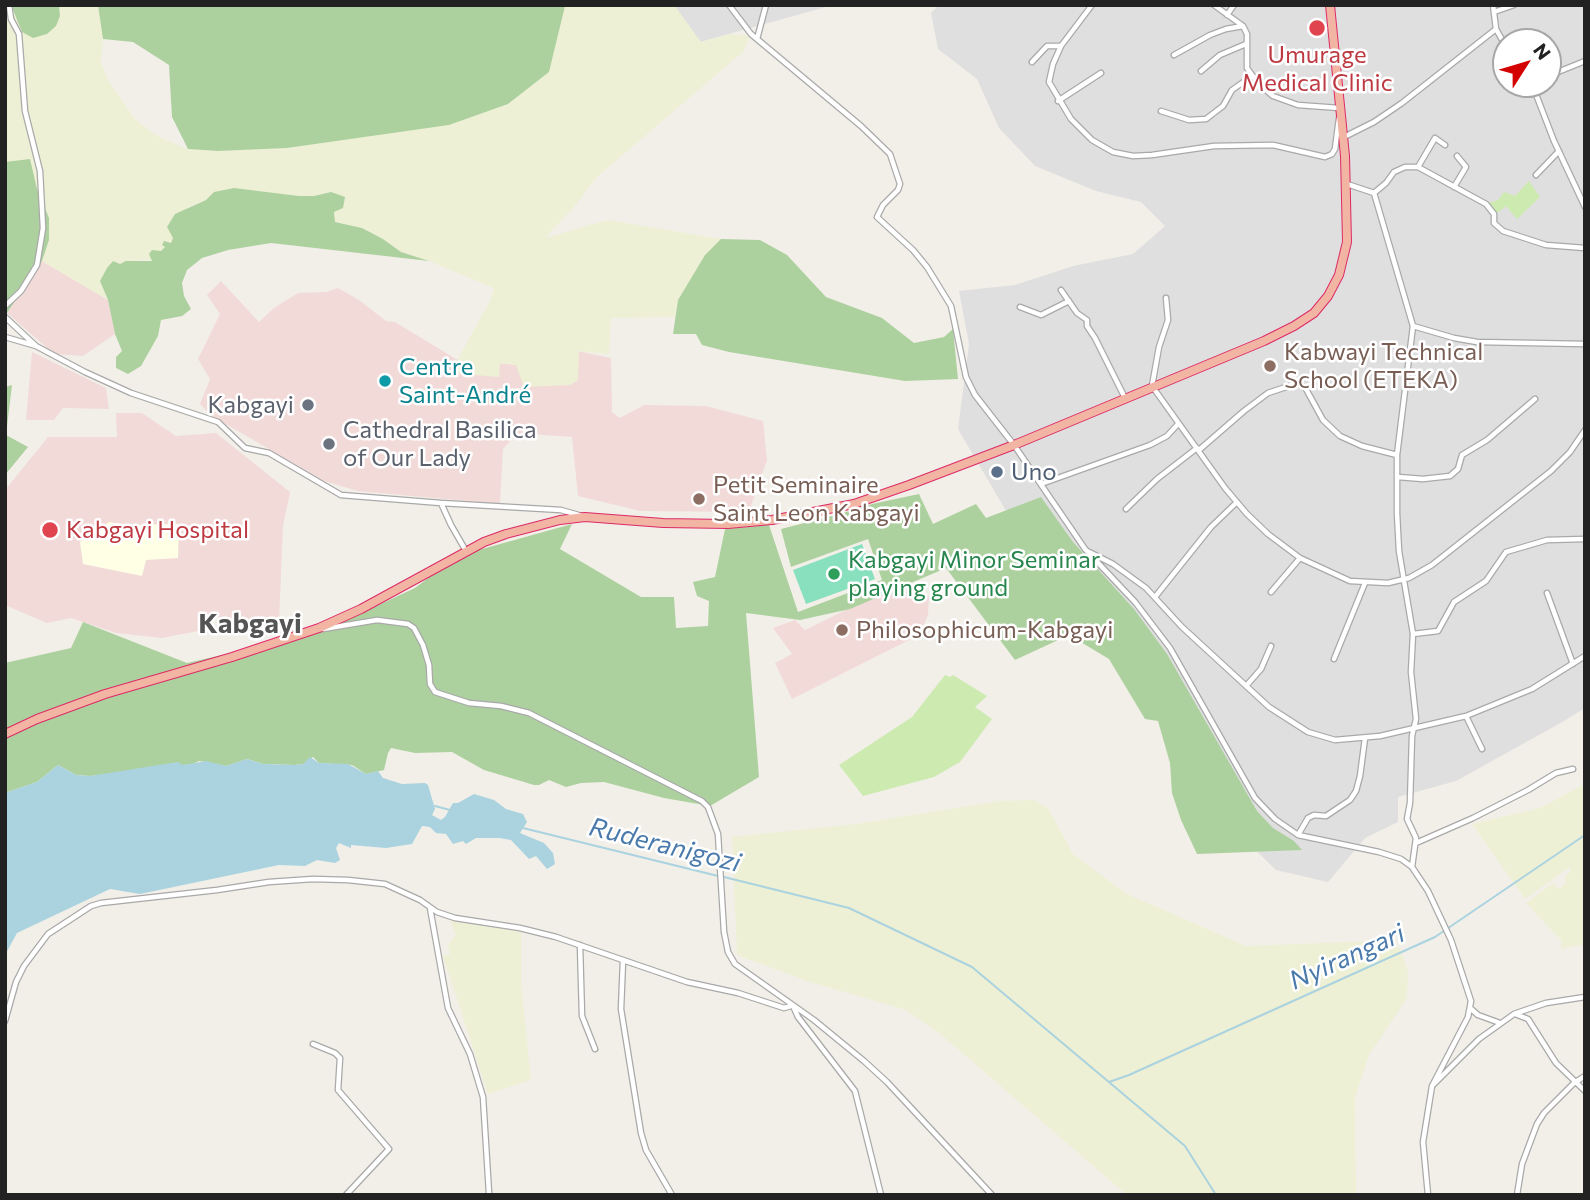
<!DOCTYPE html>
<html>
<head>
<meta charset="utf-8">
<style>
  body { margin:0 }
  #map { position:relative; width:1590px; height:1200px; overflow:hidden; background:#f2efe9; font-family:Commissioner,sans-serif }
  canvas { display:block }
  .frame { position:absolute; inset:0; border:7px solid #222; pointer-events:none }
  .north { position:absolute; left:1492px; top:28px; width:70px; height:70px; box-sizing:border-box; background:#fff; border:2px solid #a7a7a7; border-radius:50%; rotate:53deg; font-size:19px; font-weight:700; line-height:28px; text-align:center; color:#222 }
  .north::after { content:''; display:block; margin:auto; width:24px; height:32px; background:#d40000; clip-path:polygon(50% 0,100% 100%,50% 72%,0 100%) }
</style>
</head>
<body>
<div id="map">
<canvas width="1590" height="1200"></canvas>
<div class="frame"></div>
<div class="north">N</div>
</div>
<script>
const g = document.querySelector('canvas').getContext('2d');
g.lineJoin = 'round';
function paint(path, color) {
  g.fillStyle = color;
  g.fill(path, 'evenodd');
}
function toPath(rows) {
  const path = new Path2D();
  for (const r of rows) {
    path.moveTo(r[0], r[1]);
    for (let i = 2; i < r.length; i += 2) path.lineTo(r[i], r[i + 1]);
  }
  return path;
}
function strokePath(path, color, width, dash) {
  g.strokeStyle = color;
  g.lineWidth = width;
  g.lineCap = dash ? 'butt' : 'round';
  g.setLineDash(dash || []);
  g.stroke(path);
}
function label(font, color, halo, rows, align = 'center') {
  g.font = font + ' Commissioner,sans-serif';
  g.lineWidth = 5;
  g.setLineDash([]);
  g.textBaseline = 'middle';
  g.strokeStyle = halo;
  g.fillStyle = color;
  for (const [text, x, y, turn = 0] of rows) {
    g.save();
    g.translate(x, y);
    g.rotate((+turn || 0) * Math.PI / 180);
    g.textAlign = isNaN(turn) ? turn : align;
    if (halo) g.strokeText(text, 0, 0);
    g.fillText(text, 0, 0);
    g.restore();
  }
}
paint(toPath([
  [674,5,833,5,700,42],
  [939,5,1585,5,1585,708,1564,721,1456,781,1398,797,1398,822,1365,838,1328,882,1276,870,1212,808,1116,644,1012,521,958,429,969,344,959,291,1015,285,1073,266,1133,254,1165,226,1141,202,1096,191,1035,166,999,128,977,79,938,49,931,13],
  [1506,42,1548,42,1548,84,1506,84]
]), '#e0dfdf');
paint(toPath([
  [42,261,108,300,115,334,83,356,54,354,7,313],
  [221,281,259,322,274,308,298,293,327,292,338,288,359,300,386,321,395,322,456,359,518,365,572,350,611,358,612,412,620,418,644,405,706,406,763,421,767,460,749,512,640,511,578,496,572,437,531,434,516,435,503,449,500,504,358,491,324,481,212,416,200,404,210,379,198,359,220,314,207,295],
  [32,352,106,388,109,409,63,408,54,420,26,420],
  [116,413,142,413,176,436,216,433,290,492,283,526,279,623,215,617,198,631,162,638,116,633,71,618,47,623,5,605,5,490,48,437,117,437],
  [913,584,929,597,928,615,919,635,792,699,775,663,792,654,773,628,795,620,805,630,864,601]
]), '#f2dad9');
paint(toPath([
  [109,522,127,525,179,524,178,558,146,560,142,576,83,564,80,542]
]), '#ffffe5');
paint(toPath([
  [5,5,11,5,14,15,60,16,59,5,98,5,103,39,101,63,109,82,135,119,157,136,187,149,218,151,287,148,449,125,508,104,549,72,565,5,674,5,701,42,730,34,750,36,744,51,597,177,574,207,545,238,608,220,721,239,705,255,678,300,675,317,611,318,609,354,579,351,578,380,570,385,524,387,516,365,500,363,499,377,450,373,490,301,494,288,429,261,401,252,383,239,362,228,335,222,331,192,314,196,299,196,234,188,214,192,206,200,188,207,171,243,153,261,145,259,120,264,113,261,100,281,108,300,42,261,49,240,30,160,5,162],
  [1585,784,1585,944,1561,949,1561,940,1526,903,1553,883,1559,889,1566,883,1565,877,1570,872,1570,867,1525,899,1472,824,1540,808],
  [1034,800,1048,808,1073,854,1125,893,1246,946,1374,941,1400,948,1408,972,1407,998,1369,1055,1355,1098,1356,1195,1127,1195,938,1032,906,1010,807,981,737,955,732,837,856,824,1000,801],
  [450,920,521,932,521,982,531,1080,488,1094,443,956,450,954,448,945,456,935]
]), '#eef0d5');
paint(toPath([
  [1529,181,1540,197,1517,219,1506,206,1496,214,1489,203,1498,200,1504,192,1515,196],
  [945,675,950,677,953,675,987,696,975,707,992,719,960,762,934,777,863,796,839,765,912,717]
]), '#cdebb0');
paint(toPath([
  [11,5,59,5,60,16,56,26,47,34,33,38,22,32],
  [98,5,565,5,565,6,549,72,508,104,449,125,287,148,218,151,188,149,172,117,169,65,133,42,103,39],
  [30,159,37,189,49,218,49,240,42,261,7,313,5,312,5,162],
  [234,188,299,196,314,196,331,192,345,197,343,208,334,212,335,222,362,228,383,239,401,252,429,261,271,243,228,250,202,258,187,270,182,283,184,296,191,309,182,316,161,320,158,336,141,366,128,374,116,368,116,357,122,351,115,334,108,300,100,281,107,268,113,261,120,264,126,261,152,261,149,254,152,250,161,251,165,247,162,245,164,241,171,243,173,238,167,227,175,214,206,200,214,192],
  [721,239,760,240,787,255,826,297,882,318,914,343,944,337,953,329,958,379,905,381,729,352,702,345,696,334,673,334,678,300,705,255],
  [12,385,6,435,28,447,5,475,5,387],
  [919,494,933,524,976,504,986,518,1041,497,1073,542,1134,609,1167,654,1257,811,1273,828,1294,841,1302,850,1197,854,1181,820,1172,793,1170,763,1158,721,1145,719,1109,659,1069,635,1015,660,946,568,850,609,800,620,746,613,759,777,710,806,664,798,604,782,581,783,566,787,549,780,539,785,534,785,484,770,452,752,415,753,391,748,388,753,384,770,366,774,352,765,319,763,313,757,303,764,295,765,263,764,247,759,226,766,199,761,193,764,90,776,76,775,58,765,37,782,5,793,5,663,71,648,83,622,187,663,318,633,415,588,457,556,572,524,560,549,641,597,674,597,676,628,708,626,709,601,697,596,693,582,715,577,725,529,769,525,798,612,882,580,868,539,791,567,781,529,840,514,872,504]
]), '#add19e');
paint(toPath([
  [862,544,875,579,806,604,793,570]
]), '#88e0be');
paint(toPath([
  [310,757,319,763,348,764,366,774,378,771,383,778,402,784,425,783,428,785,435,809,432,815,441,820,445,817,453,803,458,803,474,794,494,800,506,809,523,814,527,822,520,833,544,843,553,853,555,864,547,869,536,856,529,859,511,840,499,838,476,838,466,844,463,841,453,844,446,834,436,833,430,827,422,826,412,844,386,848,351,845,351,848,339,843,336,848,340,860,335,863,317,860,305,866,279,865,140,894,110,889,17,933,5,955,5,793,37,782,58,765,76,775,90,776,178,762,183,765,206,761,226,766,247,759,263,764,295,765,303,764]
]), '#aad3df');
strokePath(toPath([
  [435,806,450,810],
  [523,828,718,876],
  [724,877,849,908,972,967,1185,1146,1216,1195],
  [1109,1082,1129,1075,1435,937,1585,835]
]), '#aad3df', 2);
const minor = toPath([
  [729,5,751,34,861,126,890,154,900,184,898,190,883,205,877,217,913,250,927,267,951,306,966,377,975,395,1014,445,1085,549,1135,602,1170,648,1255,798,1275,819,1298,835,1379,852,1401,859,1412,867,1428,891,1451,940,1471,1001,1468,1017,1432,1086,1423,1142,1428,1195],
  [1092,5,1061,46,1053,64,1049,82,1071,119,1092,140,1113,152,1133,156,1152,155,1214,146,1273,145,1325,157,1332,154,1335,149,1339,118],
  [1214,5,1243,26,1247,34,1247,68,1257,82,1273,96,1298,105,1339,108],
  [1493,5,1496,29,1506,47],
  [1494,12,1514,5],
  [1227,15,1234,5],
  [757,39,766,5],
  [1174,55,1210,35,1226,29,1243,26],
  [1032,62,1047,46,1061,46],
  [1201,71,1220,55,1246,44],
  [1548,76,1585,61],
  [1532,84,1554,141,1585,207],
  [1058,101,1101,73],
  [1161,111,1189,120,1206,119,1223,106,1232,90,1252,76],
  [1344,137,1374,122,1402,103,1496,29],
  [1418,167,1435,138,1445,145],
  [1536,175,1559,151],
  [1347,184,1374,193,1413,326,1397,455,1397,513,1399,551,1413,634,1411,672,1416,719,1412,736,1410,803,1407,819,1416,838,1412,867],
  [1454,187,1466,167,1457,156],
  [1374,193,1386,183,1394,172,1405,167,1418,167,1486,204,1494,214,1494,223,1503,231,1546,245,1585,248],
  [1061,290,1077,313,1087,320,1087,326,1095,338,1125,398],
  [1166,298,1168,320,1159,347,1152,386,1225,488,1247,514,1268,534,1300,558,1350,581,1388,583,1409,578,1432,565,1551,471,1570,452,1585,430],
  [5,306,21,291,37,265,43,228,40,171,25,111,19,34,11,19,9,5],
  [1020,307,1041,315,1069,301],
  [5,317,36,346,85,372,131,393,218,422,245,448,269,453,341,495,441,503,451,525,466,551],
  [1413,326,1454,338,1477,342,1585,344],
  [5,337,36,346],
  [1199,450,1244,411,1268,393,1298,383,1306,389,1323,420,1340,436,1362,446,1397,455],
  [1398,477,1423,479,1450,476,1458,469,1462,455,1487,440,1535,399],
  [1041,484,1150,445,1167,436,1178,424],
  [441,503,561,510,582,516],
  [1126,509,1157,479,1197,448],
  [1089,552,1113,564,1146,588,1182,627,1269,707,1308,732,1335,740,1380,736,1466,716,1532,689,1585,656],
  [1271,592,1300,558],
  [1547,593,1573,664],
  [1155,597,1211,527,1237,502],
  [323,629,377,620,408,624,414,628,423,645,429,665,430,684,435,692,469,703,501,706,529,713,702,801,708,807,718,834,724,932,728,952,735,964,814,1020,864,1061,887,1082,992,1195],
  [1413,634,1438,631,1454,602,1486,581,1506,552,1547,540,1585,539],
  [1334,659,1365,583],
  [1246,686,1261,669,1271,646],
  [1466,716,1482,749],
  [1298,835,1308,818,1314,815,1326,816,1350,800,1356,791,1360,776,1365,738],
  [1416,843,1473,818,1528,790,1556,773,1573,769],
  [430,908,448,1008,470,1054,483,1097,489,1193],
  [580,945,582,1016,595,1049],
  [623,961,621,1009,641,1133,646,1150,672,1195],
  [794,1008,798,1017,855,1091,881,1195],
  [1470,1008,1478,1015,1500,1023],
  [1515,1014,1528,1019,1556,1063,1585,1091],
  [5,1021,16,982,24,966,48,934,91,906,101,903,217,890,269,882,313,879,348,880,385,884,420,900,437,912,455,918,520,928,556,937,687,982,738,993,784,1008,791,1006],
  [313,1044,335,1053,340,1058,338,1090,389,1149,346,1195],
  [1433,1085,1479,1039,1514,1014,1546,1003,1585,997],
  [1517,1195,1522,1164,1537,1124,1544,1113,1574,1083,1585,1076]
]);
const trunk = toPath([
  [5,734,37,719,105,694,232,657,319,628,361,609,484,542,506,534,560,520,585,517,663,523,728,524,772,520,854,504,909,485,1014,445,1264,341,1294,326,1314,313,1328,296,1339,275,1347,242,1345,156,1330,5]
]);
strokePath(minor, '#a9a9a9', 7);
strokePath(trunk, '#dc2a67', 10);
strokePath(minor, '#fff', 4.5);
strokePath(trunk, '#f2b4a3', 8);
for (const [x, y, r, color] of [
  [1317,28,9,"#e0444e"],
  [1270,366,7,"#8d6e63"],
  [385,381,7,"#0f9aa8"],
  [308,405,7,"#6b7280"],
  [329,444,7,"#6b7280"],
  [997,472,7,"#5c6f8a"],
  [699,499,7,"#8d6e63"],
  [50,530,9,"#e0444e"],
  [834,574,7,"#2e9e5b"],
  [842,630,7,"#8d6e63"]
]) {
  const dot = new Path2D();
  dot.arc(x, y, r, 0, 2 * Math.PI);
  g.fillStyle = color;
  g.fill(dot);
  strokePath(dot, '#fff', 2.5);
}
label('24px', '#be3a42', '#fff', [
  ["Umurage",1317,55],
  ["Medical Clinic",1317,83],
  ["Kabgayi Hospital",66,530,"left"]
]);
label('24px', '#785e54', '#fff', [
  ["Kabwayi Technical",1284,352],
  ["School (ETEKA)",1284,380],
  ["Petit Seminaire",713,485],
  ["Saint Leon Kabgayi",713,513],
  ["Philosophicum-Kabgayi",856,630]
], 'left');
label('24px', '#0d838f', '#fff', [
  ["Centre",399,367],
  ["Saint-André",399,395]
], 'left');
label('24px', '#5b616d', '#fff', [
  ["Kabgayi",294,405],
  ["Cathedral Basilica",343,430,"left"],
  ["of Our Lady",343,458,"left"]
], 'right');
label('24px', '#4e5e75', '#fff', [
  ["Uno",1011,472]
], 'left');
label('24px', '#27864d', '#fff', [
  ["Kabgayi Minor Seminar",848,560],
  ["playing ground",848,588]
], 'left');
label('italic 26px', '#4a7aab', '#fff', [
  ["Ruderanigozi",665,845,14],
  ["Nyirangari",1347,957,-24]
]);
label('bold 28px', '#555', '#fff', [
  ["Kabgayi",250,624]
]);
</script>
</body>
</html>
